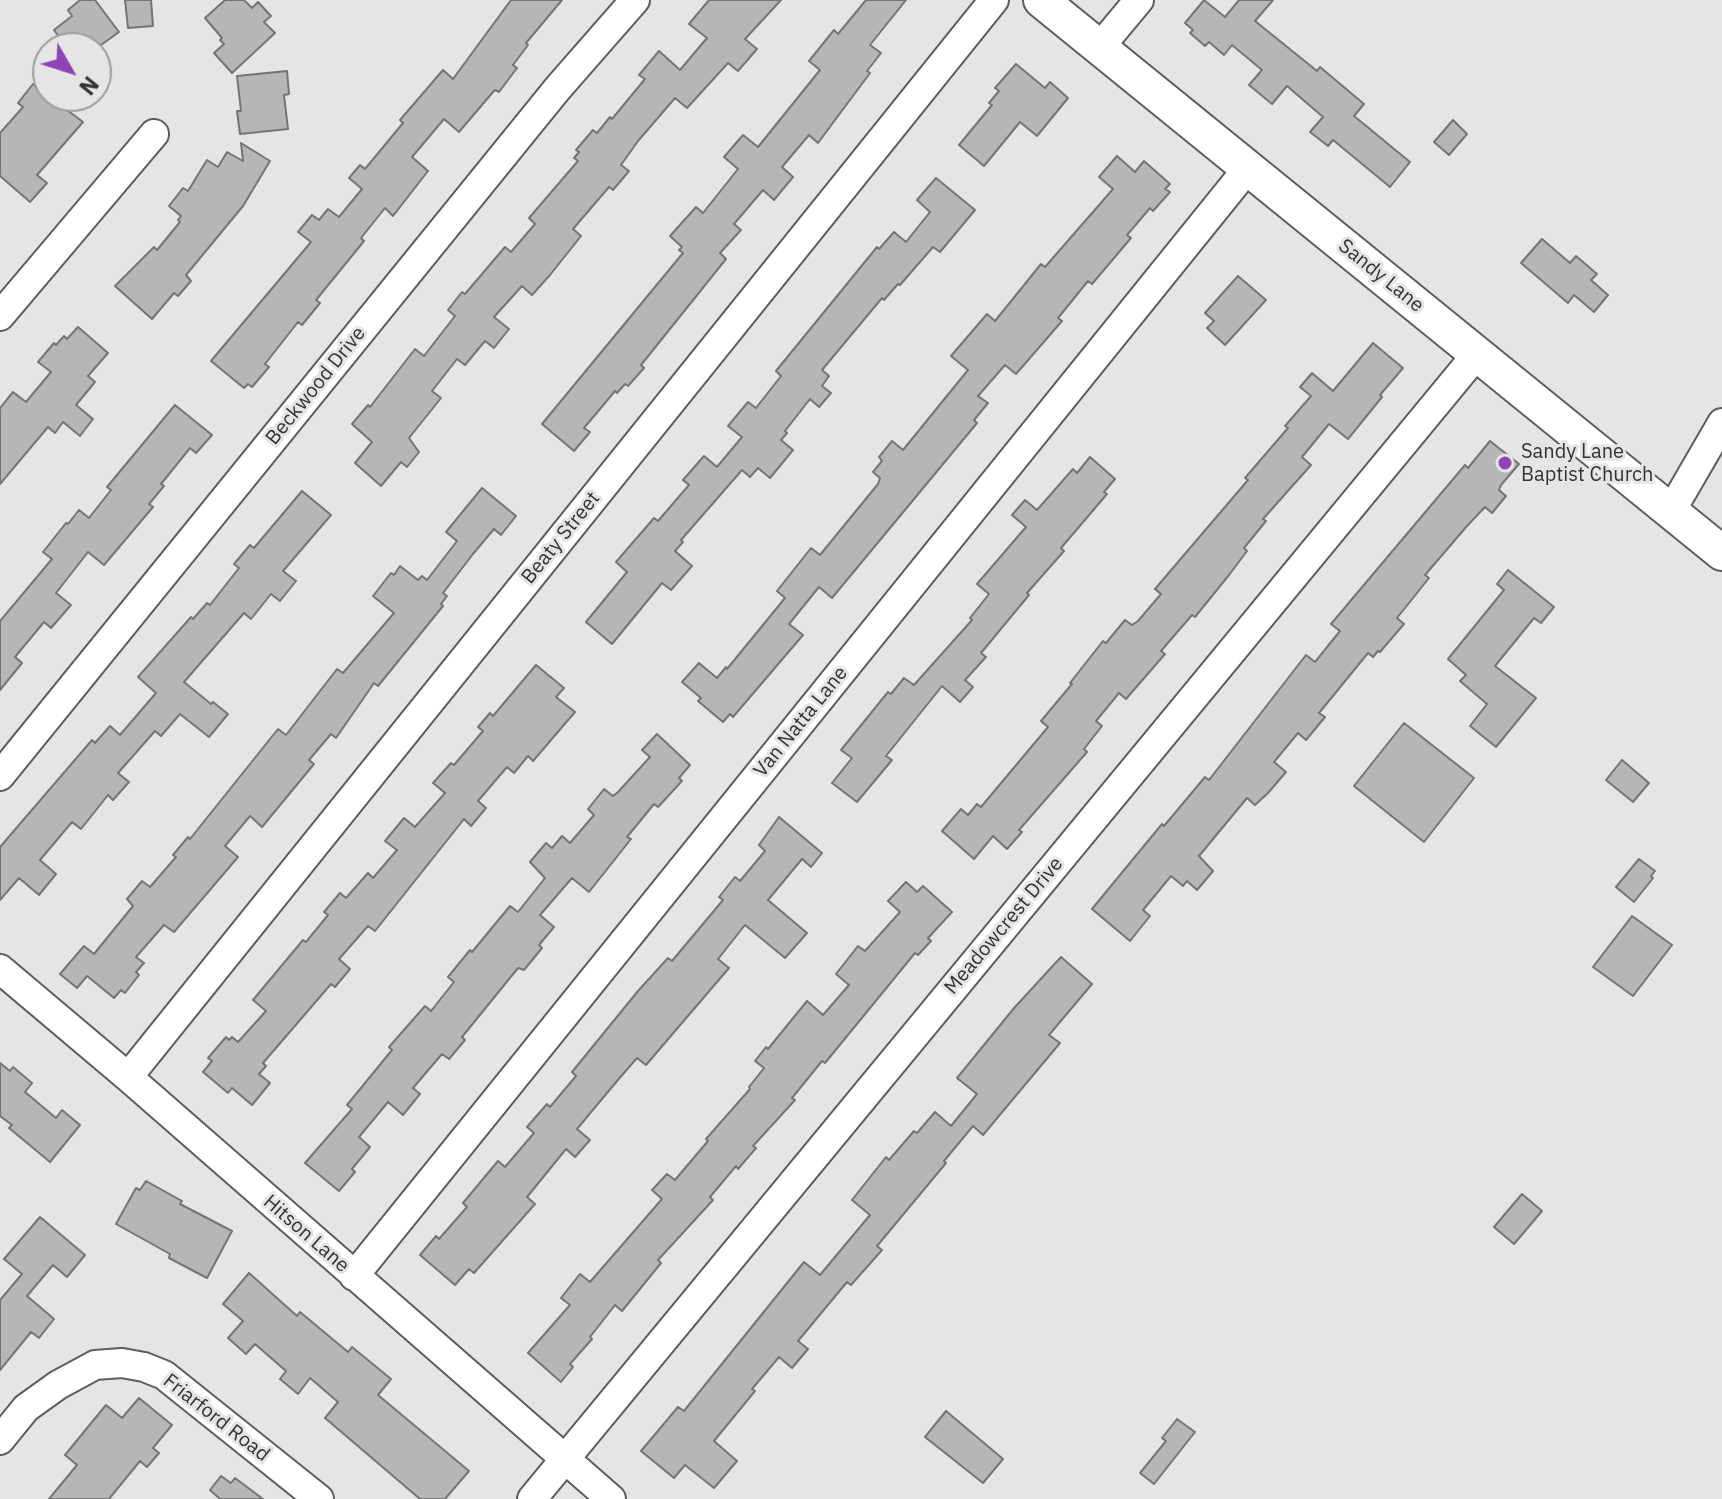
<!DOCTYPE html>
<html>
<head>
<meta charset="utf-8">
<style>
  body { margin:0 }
  #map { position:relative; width:1722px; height:1499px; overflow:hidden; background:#e4e6e3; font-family:"IBM Plex Sans",sans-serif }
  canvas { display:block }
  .north { position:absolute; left:32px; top:32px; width:80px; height:80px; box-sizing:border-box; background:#e4e6e3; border:2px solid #9d9e9c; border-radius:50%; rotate:129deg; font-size:22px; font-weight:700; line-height:32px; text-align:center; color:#333332 }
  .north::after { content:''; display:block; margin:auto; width:28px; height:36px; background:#8f44b6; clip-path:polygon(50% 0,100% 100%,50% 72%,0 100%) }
</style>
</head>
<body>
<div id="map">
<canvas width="1722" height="1499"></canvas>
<div class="north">N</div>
</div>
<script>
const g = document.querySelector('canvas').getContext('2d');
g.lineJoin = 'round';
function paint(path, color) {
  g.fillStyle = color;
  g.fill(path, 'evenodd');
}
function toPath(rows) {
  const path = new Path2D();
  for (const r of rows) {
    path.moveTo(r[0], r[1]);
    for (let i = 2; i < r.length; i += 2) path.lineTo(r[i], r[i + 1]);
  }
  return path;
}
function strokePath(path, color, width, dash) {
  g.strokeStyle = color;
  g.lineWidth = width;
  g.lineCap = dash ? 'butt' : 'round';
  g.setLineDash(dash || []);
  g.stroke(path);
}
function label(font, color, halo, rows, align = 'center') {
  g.font = font + ' "IBM Plex Sans",sans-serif';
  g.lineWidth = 6;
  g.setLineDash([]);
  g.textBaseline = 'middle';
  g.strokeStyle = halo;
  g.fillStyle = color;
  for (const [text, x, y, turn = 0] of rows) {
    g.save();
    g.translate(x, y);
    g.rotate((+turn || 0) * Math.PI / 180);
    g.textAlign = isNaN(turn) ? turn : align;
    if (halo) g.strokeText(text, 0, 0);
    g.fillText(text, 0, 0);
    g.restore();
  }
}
const building = toPath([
  [80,0,95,0,119,32,97,48,67,48,54,30,72,16,68,10,80,0],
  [125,0,151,0,153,26,128,28,125,0],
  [225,0,244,0,252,8,258,2,271,16,264,22,275,33,232,73,214,53,224,44,220,40,222,38,205,18,225,0],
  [511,0,562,0,526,43,528,45,513,65,517,68,499,92,495,90,493,92,459,132,444,119,412,157,428,171,393,216,385,208,361,238,364,241,316,300,320,303,302,325,298,322,265,364,269,367,252,387,248,384,244,388,211,361,311,242,298,232,312,215,319,220,328,209,339,217,362,189,349,178,360,165,365,169,403,123,400,120,443,70,453,79,511,0],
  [709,0,781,0,745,39,757,49,738,71,728,63,687,108,675,98,638,141,621,165,629,171,613,190,609,187,573,229,581,236,550,275,532,295,522,286,494,317,509,329,494,348,485,341,465,365,457,359,432,391,441,398,409,438,419,452,407,467,401,462,381,486,355,463,372,442,352,424,368,405,370,407,415,349,424,356,455,316,448,310,462,292,465,294,505,247,511,252,535,224,529,218,578,161,574,158,579,152,576,150,593,130,597,133,610,117,612,119,645,79,639,75,659,51,680,70,707,38,689,24,709,0],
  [866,0,906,0,870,45,881,53,867,71,870,73,818,143,809,135,782,167,793,177,774,200,763,190,734,224,741,230,720,253,726,259,641,365,644,368,628,386,625,384,617,393,615,391,584,428,590,432,574,451,542,424,683,253,679,250,682,247,670,236,696,207,703,213,738,169,724,157,743,135,758,147,820,70,809,61,834,30,838,34,866,0],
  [1204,0,1225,17,1239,0,1273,0,1255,21,1317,71,1320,67,1364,104,1354,116,1410,162,1390,187,1333,140,1328,146,1310,132,1323,117,1287,86,1272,104,1249,85,1262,70,1232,45,1224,55,1209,42,1205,46,1190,33,1193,30,1185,23,1204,0],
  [1016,64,1045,88,1050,82,1068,98,1037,136,1020,122,984,166,959,145,992,105,989,103,999,91,995,88,1016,64],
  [287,71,289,94,284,95,288,129,240,134,237,111,241,111,237,76,287,71],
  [33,84,48,96,78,96,67,110,83,122,37,175,47,183,30,202,0,176,0,133,23,107,18,103,33,84],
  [1453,120,1467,134,1449,155,1434,142,1453,120],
  [241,143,270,161,243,206,186,275,191,281,178,296,174,293,152,319,115,286,154,247,157,250,180,222,178,220,181,216,169,206,183,188,188,191,207,160,218,167,227,152,243,161,241,143],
  [1117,156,1135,172,1144,161,1170,184,1165,189,1170,192,1153,211,1150,208,1127,235,1131,238,1092,284,1088,281,1058,318,1062,321,1016,374,1005,365,978,396,988,403,974,420,977,423,832,598,819,587,789,624,803,635,733,717,730,714,723,722,698,701,701,698,682,682,699,663,717,678,726,667,727,669,785,598,777,591,811,548,820,555,878,484,880,478,873,472,882,461,879,457,892,441,903,450,968,370,951,356,987,314,995,321,1041,264,1045,267,1113,189,1099,177,1117,156],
  [936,178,975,210,940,252,933,247,900,285,898,284,884,300,882,298,822,370,829,376,822,386,831,393,819,407,810,399,785,431,787,433,781,440,793,450,770,478,758,468,750,477,742,470,681,540,683,542,675,551,692,566,671,590,662,583,612,644,586,622,627,572,616,562,654,518,658,521,689,485,683,480,704,456,717,467,742,437,728,426,748,402,756,408,781,376,776,371,877,247,879,249,894,232,906,242,930,212,917,200,936,178],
  [1542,239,1570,263,1576,256,1597,274,1591,280,1608,295,1594,312,1574,295,1568,303,1521,263,1542,239],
  [1238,276,1266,300,1225,345,1207,328,1214,321,1205,313,1238,276],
  [78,327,108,353,88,376,95,382,76,405,93,419,80,436,63,422,55,433,48,427,0,484,0,408,13,392,26,402,51,372,38,362,54,343,56,345,64,336,67,339,78,327],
  [1373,343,1403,368,1380,395,1382,397,1348,439,1329,424,1302,457,1311,465,1263,519,1266,521,1244,548,1247,551,1229,575,1195,617,1192,615,1161,651,1165,654,1126,699,1119,693,1096,721,1102,726,1084,749,1087,752,1019,830,1022,832,1007,849,993,836,974,859,942,831,961,809,968,815,977,804,981,807,1048,727,1041,721,1072,684,1070,683,1103,641,1106,643,1125,620,1132,625,1138,621,1161,594,1155,589,1248,480,1245,478,1288,428,1285,426,1311,396,1300,387,1312,373,1333,391,1373,343],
  [175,405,212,435,196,453,190,448,161,484,164,486,149,504,153,507,104,565,88,552,56,593,71,605,51,628,44,622,15,657,22,663,0,690,0,621,52,559,43,552,66,523,68,524,79,510,89,518,111,490,107,487,175,405],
  [1490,441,1519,464,1501,485,1499,490,1506,496,1492,513,1485,507,1467,526,1425,575,1429,578,1397,618,1404,624,1380,652,1378,651,1373,657,1368,653,1319,713,1325,717,1306,740,1298,733,1274,762,1286,772,1268,793,1255,805,1247,798,1199,856,1213,871,1197,890,1187,881,1183,886,1171,876,1143,910,1150,916,1130,941,1092,909,1162,824,1164,826,1205,777,1209,780,1306,655,1315,662,1340,631,1331,624,1465,465,1468,468,1490,441],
  [1090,457,1115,479,1104,492,1107,494,1061,548,1064,551,1027,593,1029,595,981,653,986,657,965,680,973,687,960,702,942,686,886,756,892,760,857,802,832,783,852,758,841,750,888,692,891,694,904,678,914,685,972,620,970,618,989,594,977,584,1026,527,1012,515,1025,500,1037,510,1073,469,1077,473,1090,457],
  [482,488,516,516,501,535,494,529,473,554,443,593,447,596,441,604,443,606,378,686,374,683,336,738,331,734,309,760,314,764,262,827,250,816,225,846,238,857,174,932,164,925,136,957,144,963,136,972,139,975,125,993,121,990,114,998,87,976,77,988,60,974,84,946,94,954,133,906,127,899,142,881,150,887,176,857,173,855,188,837,190,839,278,729,286,735,337,669,343,673,394,613,373,596,391,573,394,575,400,566,418,580,422,576,427,580,457,541,446,532,482,488],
  [302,491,331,515,283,571,296,581,280,601,271,594,251,619,244,613,184,682,211,704,213,702,228,714,209,737,180,714,161,736,155,731,118,773,129,782,113,800,108,795,81,829,72,822,40,860,56,874,39,895,19,878,0,900,0,847,92,740,95,743,110,726,120,735,156,693,138,677,191,617,193,619,207,603,210,605,239,568,234,564,250,545,254,548,302,491],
  [1508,570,1554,607,1541,623,1534,618,1495,666,1536,698,1496,747,1470,726,1487,704,1460,681,1466,675,1448,659,1504,590,1497,584,1508,570],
  [536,665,564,688,556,697,575,712,533,761,528,756,514,773,507,767,478,801,486,808,471,826,464,819,375,931,368,926,339,959,350,969,335,987,331,984,263,1063,266,1066,259,1074,270,1083,252,1105,232,1088,228,1093,203,1072,212,1061,208,1058,226,1037,229,1040,232,1037,238,1042,266,1011,253,1000,303,940,306,942,328,915,324,912,340,893,346,898,368,873,373,878,397,850,385,841,404,818,415,827,445,793,433,783,451,763,454,765,483,731,478,727,490,713,493,716,536,665],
  [1404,723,1474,778,1424,842,1354,786,1404,723],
  [657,734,690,765,679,778,682,781,658,807,654,804,627,837,631,839,589,892,572,878,540,915,554,927,539,945,542,948,524,970,518,968,462,1037,465,1040,449,1059,442,1054,413,1088,420,1094,403,1115,388,1102,359,1137,370,1147,352,1169,355,1172,339,1191,305,1163,352,1109,347,1105,392,1050,389,1047,425,1006,431,1011,454,982,448,977,470,950,472,952,510,906,518,912,545,878,530,862,546,843,552,848,562,836,570,843,594,815,588,809,604,789,613,796,618,792,650,757,642,750,657,734],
  [1622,760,1649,783,1633,802,1606,780,1622,760],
  [779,817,822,853,811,867,802,859,768,900,807,933,785,958,745,925,718,959,729,968,646,1065,637,1058,617,1081,577,1129,590,1140,575,1157,566,1149,527,1197,535,1204,474,1273,469,1269,455,1285,420,1255,436,1236,439,1239,467,1207,463,1203,498,1161,505,1167,534,1133,527,1127,547,1104,550,1107,576,1076,572,1072,638,991,668,958,672,961,723,900,719,897,735,877,740,881,765,851,759,845,779,817],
  [1639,859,1655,871,1651,876,1653,878,1634,902,1616,887,1639,859],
  [906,882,917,892,923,886,952,912,928,938,931,941,918,955,915,953,825,1063,822,1061,792,1098,795,1100,753,1146,756,1148,738,1169,736,1166,710,1197,713,1200,658,1260,661,1263,622,1311,615,1305,590,1337,592,1339,570,1364,573,1367,561,1382,528,1353,570,1305,561,1298,580,1274,590,1282,662,1199,652,1190,667,1174,675,1180,708,1141,706,1139,750,1089,749,1087,764,1068,755,1061,766,1047,768,1049,807,1001,823,1015,849,985,836,974,858,946,865,951,900,912,888,901,906,882],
  [1632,916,1672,945,1633,996,1593,967,1632,916],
  [1061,957,1092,984,1049,1035,1060,1043,983,1135,973,1126,944,1161,946,1163,877,1246,882,1250,851,1285,847,1282,798,1341,808,1349,792,1368,779,1357,752,1389,755,1391,714,1441,737,1461,714,1488,685,1465,674,1478,641,1451,678,1407,684,1411,804,1262,820,1275,870,1215,852,1200,886,1157,889,1160,914,1131,917,1133,935,1112,951,1126,977,1094,957,1078,1015,1007,1061,957],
  [0,1063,10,1071,13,1067,32,1083,25,1092,56,1118,62,1110,80,1125,50,1162,9,1128,12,1125,0,1116,0,1063],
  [146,1181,182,1201,180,1204,232,1231,207,1278,169,1258,170,1254,116,1224,136,1188,140,1190,146,1181],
  [1522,1194,1542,1211,1514,1244,1494,1227,1522,1194],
  [40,1217,85,1255,67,1277,53,1265,27,1296,54,1319,39,1338,31,1332,0,1370,0,1300,22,1274,4,1259,40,1217],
  [249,1273,297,1316,300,1312,348,1352,352,1347,391,1379,378,1395,469,1471,445,1499,420,1499,325,1418,338,1402,310,1378,298,1394,280,1379,286,1371,255,1344,246,1354,228,1338,243,1321,223,1304,249,1273],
  [139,1398,172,1425,153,1448,159,1453,147,1467,140,1461,109,1499,49,1499,77,1465,65,1455,106,1405,122,1418,139,1398],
  [946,1411,1003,1459,983,1483,925,1437,946,1411],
  [1177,1419,1195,1432,1154,1484,1140,1473,1166,1441,1162,1438,1177,1419],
  [221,1476,231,1483,235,1478,263,1499,220,1499,210,1490,221,1476]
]);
paint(building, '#b6b5b7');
strokePath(building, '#757476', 2);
const minor = toPath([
  [1099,48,1139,0],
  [0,316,154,134],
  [1671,511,1722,423],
  [0,776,558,88,635,0],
  [0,969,128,1077,611,1499],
  [128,1077,994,0],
  [354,1276,1248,168],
  [0,1440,26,1408,58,1385,95,1365,122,1363,144,1367,164,1375,319,1499],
  [532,1499,1477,354]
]);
const tertiary = toPath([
  [1041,0,1722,553]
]);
strokePath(minor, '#5d5e5c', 32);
strokePath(tertiary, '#5d5e5c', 38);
strokePath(minor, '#fff', 28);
strokePath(tertiary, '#fff', 34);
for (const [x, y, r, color] of [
  [1505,463,8,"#8f44b6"]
]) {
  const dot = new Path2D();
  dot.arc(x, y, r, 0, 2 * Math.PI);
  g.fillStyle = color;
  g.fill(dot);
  strokePath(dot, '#e4e6e3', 3);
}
label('20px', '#333332', '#e4e6e3', [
  ["Sandy Lane",1381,276,39],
  ["Beckwood Drive",316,386,-51],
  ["Beaty Street",561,538,-51],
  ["Van Natta Lane",801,722,-51],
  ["Meadowcrest Drive",1004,926,-50],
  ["Hitson Lane",306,1234,41],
  ["Friarford Road",216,1418,38]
]);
label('20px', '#333332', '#e4e6e3', [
  ["Sandy Lane",1521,452],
  ["Baptist Church",1521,475]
], 'left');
</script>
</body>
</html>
